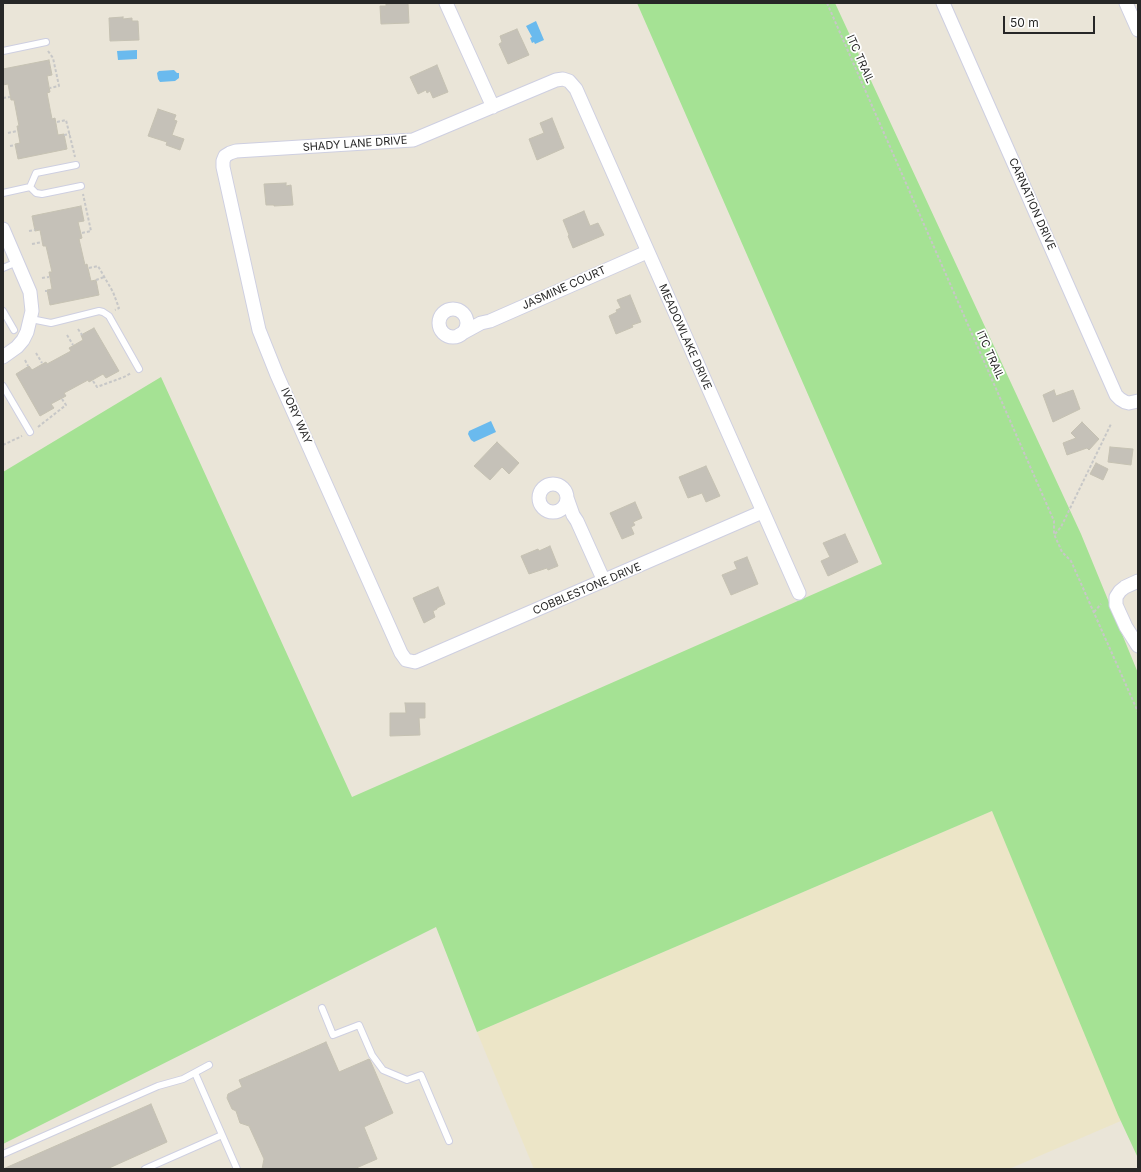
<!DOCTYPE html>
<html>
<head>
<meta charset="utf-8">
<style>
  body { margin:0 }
  #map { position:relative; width:1141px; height:1172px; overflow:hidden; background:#eae5d8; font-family:Inter,sans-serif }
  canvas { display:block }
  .frame { position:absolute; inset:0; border:4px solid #272727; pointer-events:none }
  .scale { position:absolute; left:1003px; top:16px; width:92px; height:18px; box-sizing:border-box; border:2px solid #272727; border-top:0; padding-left:5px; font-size:12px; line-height:14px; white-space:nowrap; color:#272727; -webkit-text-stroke:3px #fff; paint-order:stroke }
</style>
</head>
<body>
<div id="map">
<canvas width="1141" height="1172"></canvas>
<div class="frame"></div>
<div class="scale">50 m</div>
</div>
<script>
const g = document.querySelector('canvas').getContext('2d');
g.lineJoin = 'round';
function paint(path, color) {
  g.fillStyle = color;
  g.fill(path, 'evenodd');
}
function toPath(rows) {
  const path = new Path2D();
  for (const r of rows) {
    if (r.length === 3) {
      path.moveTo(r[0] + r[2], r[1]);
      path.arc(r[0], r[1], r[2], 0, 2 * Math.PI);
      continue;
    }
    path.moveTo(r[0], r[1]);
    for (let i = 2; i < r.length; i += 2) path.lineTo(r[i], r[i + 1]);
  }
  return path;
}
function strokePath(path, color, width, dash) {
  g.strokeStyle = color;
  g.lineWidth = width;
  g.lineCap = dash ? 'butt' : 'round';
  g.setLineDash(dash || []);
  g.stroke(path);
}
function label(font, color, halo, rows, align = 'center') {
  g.font = font + ' Inter,sans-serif';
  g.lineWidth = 3.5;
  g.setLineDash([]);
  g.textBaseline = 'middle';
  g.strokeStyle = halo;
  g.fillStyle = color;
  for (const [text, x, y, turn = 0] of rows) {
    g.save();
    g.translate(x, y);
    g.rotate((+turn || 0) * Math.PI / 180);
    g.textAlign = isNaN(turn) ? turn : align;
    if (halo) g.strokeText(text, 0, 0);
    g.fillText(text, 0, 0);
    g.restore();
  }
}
paint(toPath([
  [992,811,1123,1120,1009,1169,534,1169,477,1032]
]), '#ece5c7');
paint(toPath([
  [637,3,835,3,1081,534,1138,673,1138,1158,1118,1115,992,811,477,1032,436,927,3,1144,3,472,161,377,352,797,882,564]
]), '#a5e294');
paint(toPath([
  [536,21,544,40,535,44,534,42,532,43,530,38,532,37,526,26],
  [137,50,137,59,118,60,117,51],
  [174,70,177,73,179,73,179,78,175,81,160,82,158,79,157,73,159,71],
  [491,421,496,432,474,442,471,440,468,434,469,431]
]), '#6abaee');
const building = toPath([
  [408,3,409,23,381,24,380,6,386,6,386,4,408,3],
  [123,17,123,19,132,18,132,21,138,21,139,40,110,41,109,18,123,17],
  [517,29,529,55,508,64,499,44,502,42,500,36,517,29],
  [49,60,52,75,47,76,50,92,47,93,52,119,55,118,58,135,64,134,67,149,18,159,15,144,20,143,17,126,19,126,14,100,11,100,8,84,3,85,3,69,49,60],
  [437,65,448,92,433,98,430,91,427,93,426,90,418,94,410,77,437,65],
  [158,109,176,115,174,120,177,121,172,135,184,139,180,150,166,145,167,142,148,136,158,109],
  [552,118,564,148,537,160,529,139,544,133,540,123,552,118],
  [286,183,286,186,291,185,293,205,274,206,274,205,266,205,264,184,286,183],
  [81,206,84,221,78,222,82,238,79,239,85,265,87,264,91,281,96,280,99,295,50,305,47,290,52,289,49,272,52,272,46,246,43,246,40,230,35,231,32,216,81,206],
  [584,211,590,226,598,223,604,235,573,248,568,236,569,235,563,220,584,211],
  [630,295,641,322,632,325,633,327,616,334,609,316,617,312,616,310,621,308,617,300,630,295],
  [94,328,119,371,106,378,103,374,89,382,88,380,64,393,66,396,51,404,54,408,40,416,16,374,29,366,32,370,46,362,47,364,71,351,69,348,83,340,81,335,94,328],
  [1054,390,1056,396,1073,390,1080,409,1053,422,1043,395,1054,390],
  [1082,422,1099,439,1089,450,1087,448,1067,455,1063,443,1076,438,1071,433,1082,422],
  [497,442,519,463,509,474,502,467,490,480,474,466,497,442],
  [1110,447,1133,449,1131,465,1108,462,1110,447],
  [1096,463,1108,469,1103,480,1090,474,1096,463],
  [706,466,720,496,706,502,702,493,688,498,679,477,706,466],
  [635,502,642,518,633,522,635,525,631,527,634,534,622,539,610,513,635,502],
  [845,534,858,562,828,576,821,561,830,557,823,543,845,534],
  [550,546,558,566,548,570,547,568,529,574,521,556,538,549,539,551,550,546],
  [747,557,758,584,731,595,722,575,737,569,734,562,747,557],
  [438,587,445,604,437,608,437,609,433,611,435,617,424,623,413,598,438,587],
  [405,703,425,703,425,718,419,718,420,735,390,736,390,713,406,713,405,703],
  [326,1042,339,1072,369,1059,370,1060,393,1113,364,1127,377,1159,354,1169,262,1169,264,1159,249,1126,240,1123,236,1111,232,1109,227,1098,228,1094,242,1087,239,1080,326,1042],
  [151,1104,167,1142,107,1169,3,1169,151,1104]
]);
paint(building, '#c5c1b8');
strokePath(building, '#c5c1b2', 1);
const service = toPath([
  [3,51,46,42],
  [76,165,36,173,30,187,36,193,42,194,81,186],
  [3,193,30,187],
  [3,268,17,262],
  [3,311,14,330],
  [31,319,51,323,99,311,103,312,109,316,139,369],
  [3,386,30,432],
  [322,1008,333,1035,359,1025,372,1055,383,1070,407,1080,421,1075,449,1141],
  [195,1073,237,1169],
  [3,1154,158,1086,183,1079,209,1065],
  [145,1169,222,1135]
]);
const minor = toPath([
  [446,3,493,107],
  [943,3,1116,395,1120,399,1125,402,1129,403,1138,401],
  [1126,3,1138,30],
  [3,229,30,292,32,311,27,332,23,340,17,347,3,357],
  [453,323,14],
  [459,335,481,323,490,321,647,252],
  [553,498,14],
  [567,498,573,515,577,521,604,581],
  [762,512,420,660,415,662,406,660,401,653,277,375,259,330,223,167,223,161,225,156,230,153,236,151,413,140,556,80,563,79,569,81,576,89,799,593],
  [1138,581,1125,587,1120,591,1116,597,1116,605,1126,627,1138,646]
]);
strokePath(service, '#cecfe1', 8);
strokePath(minor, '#cecfe1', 15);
strokePath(toPath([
  [827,3,1054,521,1054,534,1062,552,1071,561,1138,712],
  [48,51,53,58,59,86,50,88],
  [3,98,10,97],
  [57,122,66,120,75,157],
  [8,133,17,131],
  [64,135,70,134],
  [10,146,15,145],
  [29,231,35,230],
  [82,233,91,231,83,194],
  [32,244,42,242],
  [89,268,98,266,113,292,119,308,115,310],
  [42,278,49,277],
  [96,280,104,277],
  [45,291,47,291],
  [78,329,82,335],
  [67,335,73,345],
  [36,353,42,363],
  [25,360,28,366],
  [93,381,97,387,124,377,131,373],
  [38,427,66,405,62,399],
  [3,445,22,436],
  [1055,534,1061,527,1111,424],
  [1094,612,1101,604]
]), '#c7c7c7', 2, [3, 2]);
strokePath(service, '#fff', 6);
strokePath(minor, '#fff', 13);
label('11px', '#272727', '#fff', [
  ["ITC TRAIL",860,59,66],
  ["SHADY LANE DRIVE",355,144,-4],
  ["CARNATION DRIVE",1032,204,66],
  ["JASMINE COURT",564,288,-24],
  ["MEADOWLAKE DRIVE",685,337,66],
  ["ITC TRAIL",990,355,66],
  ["IVORY WAY",296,416,66],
  ["COBBLESTONE DRIVE",587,589,-23]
]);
</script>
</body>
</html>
